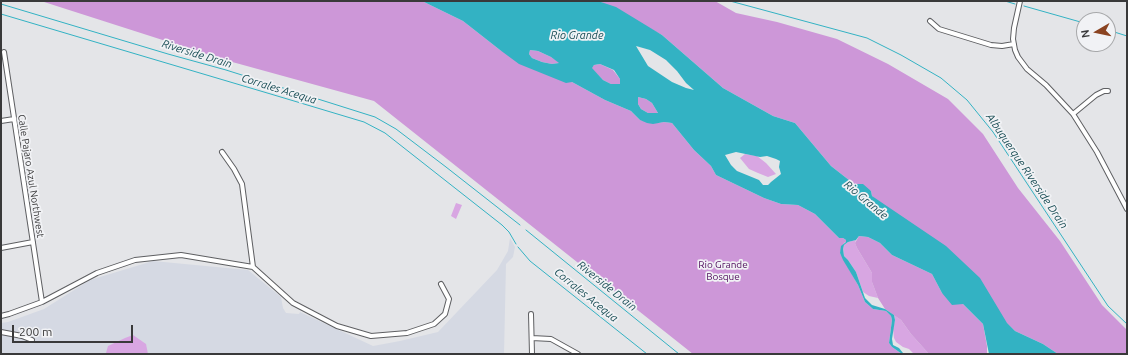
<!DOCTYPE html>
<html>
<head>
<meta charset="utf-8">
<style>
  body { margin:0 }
  #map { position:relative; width:1128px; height:355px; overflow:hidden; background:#e4e5e8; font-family:Ubuntu,sans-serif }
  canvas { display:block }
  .frame { position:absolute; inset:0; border:2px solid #39393a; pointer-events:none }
  .north { position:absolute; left:1076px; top:12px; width:40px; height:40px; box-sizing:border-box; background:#f1f2f5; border:1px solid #a7a8aa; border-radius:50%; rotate:261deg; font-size:11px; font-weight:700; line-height:16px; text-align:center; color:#39393a }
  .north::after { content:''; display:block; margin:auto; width:14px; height:18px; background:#8a4321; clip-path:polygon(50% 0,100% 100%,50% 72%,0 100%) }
  .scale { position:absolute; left:12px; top:325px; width:121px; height:18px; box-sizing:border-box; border:2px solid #39393a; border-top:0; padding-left:5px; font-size:12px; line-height:14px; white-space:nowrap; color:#39393a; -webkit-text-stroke:3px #f1f2f5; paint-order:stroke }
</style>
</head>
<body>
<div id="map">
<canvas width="1128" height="355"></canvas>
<div class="frame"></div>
<div class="north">N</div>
<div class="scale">200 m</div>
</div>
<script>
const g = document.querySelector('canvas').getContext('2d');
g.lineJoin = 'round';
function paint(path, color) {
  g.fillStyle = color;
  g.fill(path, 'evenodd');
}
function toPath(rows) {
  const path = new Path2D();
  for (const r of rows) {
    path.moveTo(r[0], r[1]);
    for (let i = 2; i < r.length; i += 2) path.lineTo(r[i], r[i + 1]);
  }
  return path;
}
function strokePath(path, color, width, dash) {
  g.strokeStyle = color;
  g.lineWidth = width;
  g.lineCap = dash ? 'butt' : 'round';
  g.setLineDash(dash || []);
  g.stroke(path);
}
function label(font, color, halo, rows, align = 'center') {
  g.font = font + ' Ubuntu,sans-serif';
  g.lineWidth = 3.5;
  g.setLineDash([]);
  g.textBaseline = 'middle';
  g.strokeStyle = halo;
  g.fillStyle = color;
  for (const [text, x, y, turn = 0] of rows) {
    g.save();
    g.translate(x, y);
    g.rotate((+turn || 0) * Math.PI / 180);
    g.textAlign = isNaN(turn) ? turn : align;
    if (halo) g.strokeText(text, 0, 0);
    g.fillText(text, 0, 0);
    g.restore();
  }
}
paint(toPath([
  [510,238,515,247,513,257,506,264,504,354,1,354,1,323,8,322,44,309,90,280,153,261,248,270,281,297,283,308,286,313,299,314,300,312,373,346,400,341,438,332,497,270,508,251]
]), '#d5d9e3');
paint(toPath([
  [745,154,757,156,766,163,776,174,768,177,758,173,749,169,740,158],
  [456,203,462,205,456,219,451,216],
  [856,240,855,243,857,248,872,273,872,282,878,298,869,296,863,292,856,272,848,260,844,256,843,249,844,245,848,242],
  [894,315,901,320,911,334,929,354,914,354,909,349,903,347,896,342,894,338,893,329,895,320],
  [133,335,146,344,148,354,107,354,106,353,108,346,125,338]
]), '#d8a6e2');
paint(toPath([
  [41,1,422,1,463,21,500,50,572,82,605,100,631,111,640,120,657,123,664,122,672,123,694,150,711,166,716,175,764,198,781,204,798,205,815,214,839,238,843,238,846,240,846,242,844,243,840,253,858,285,865,302,873,309,886,311,891,316,892,320,889,343,892,347,902,354,693,354,374,101,225,60],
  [595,1,715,1,736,13,777,22,837,39,888,64,948,99,983,134,1018,188,1060,241,1102,305,1127,330,1127,354,1058,354,1043,344,1015,331,872,196,871,191,854,184,831,166,795,123,773,116,723,88,662,35,601,2],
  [530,50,538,51,551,57,560,63,552,64,542,62,532,58,529,54],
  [600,64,613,70,620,79,620,85,611,84,603,80,591,68,594,65],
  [638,97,646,99,652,103,658,113,648,113,641,109,638,104],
  [859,236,868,237,880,243,892,255,932,274,942,293,963,304,983,324,987,346,987,354,929,354,911,334,901,320,885,309,878,298,872,282,872,273,857,248,855,243]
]), '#cd97d8');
paint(toPath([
  [422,1,595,1,601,2,616,7,662,35,723,88,773,116,795,123,831,166,854,184,863,184,871,191,872,196,946,246,980,278,1007,323,1015,331,1043,344,1058,354,989,354,983,324,963,304,952,305,942,293,932,274,892,255,880,243,868,237,859,236,856,240,848,242,844,245,843,249,844,256,848,260,856,272,865,298,872,305,885,309,894,315,895,320,892,339,893,345,899,348,903,353,905,354,902,354,892,347,889,343,892,320,891,316,886,311,873,309,865,302,858,285,843,260,840,253,841,246,846,242,846,240,843,238,839,238,815,214,798,205,781,204,764,198,716,175,711,166,694,150,672,123,664,122,653,124,647,123,640,120,631,111,605,100,572,82,566,83,519,64,500,50,463,21],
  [636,46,650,50,666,60,677,71,686,83,694,90,686,88,672,82,648,66],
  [530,50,538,51,551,57,559,63,552,64,542,62,532,58,529,54],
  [600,64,614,70,620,79,620,84,611,84,603,80,592,68,594,65],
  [638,97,646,99,652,103,658,113,648,113,641,109,638,104],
  [736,152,760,157,767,156,776,159,780,161,779,167,781,174,771,182,768,185,763,185,759,180,737,171,731,165,725,155]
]), '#33b2c3');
strokePath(toPath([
  [730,1,867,38,901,55,941,78,967,100,993,132,1108,306,1127,324],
  [1005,1,1015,4],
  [1,4,168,54,226,70,375,117,396,129,446,167,520,225],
  [1024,6,1084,23],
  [1,14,274,95,364,122,385,133,502,225,509,232,516,244],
  [1108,30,1127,36],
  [526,230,679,354],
  [518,247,530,261,647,354]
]), '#33b2c3', 1);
const street = toPath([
  [1020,1,1014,28,1013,39,1015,50,1018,57,1027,69,1046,85,1073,114,1097,152,1127,209],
  [930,21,939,29,991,45,1002,46,1014,44],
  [4,52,42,302],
  [1073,114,1096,95,1104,91,1108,91],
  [1,121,14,119],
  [222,152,234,169,242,184,253,267],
  [1,248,33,242],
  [531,314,532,354],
  [1,316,9,314,42,302,97,273,135,260,181,255,253,267,293,303,337,326,371,336,407,333,434,324,445,314,449,299,441,284],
  [1,332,22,336,32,340],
  [532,338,551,339,578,354]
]);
strokePath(street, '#5e5f62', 6);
strokePath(street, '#fff', 4);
label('10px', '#39393a', '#f1f2f5', [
  ["Calle Pajaro Azul Northwest",31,176,81]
]);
label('10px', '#500c5d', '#f1f2f5', [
  ["Rio Grande",723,265],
  ["Bosque",723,277]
]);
label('italic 11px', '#184c54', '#f1f2f5', [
  ["Rio Grande",577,35],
  ["Riverside Drain",197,54,17],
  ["Corrales Acequa",279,89,17],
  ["Albuquerque Riverside Drain",1027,171,56],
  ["Rio Grande",866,200,40],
  ["Riverside Drain",607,286,39],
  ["Corrales Acequa",586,295,39]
]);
</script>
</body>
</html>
